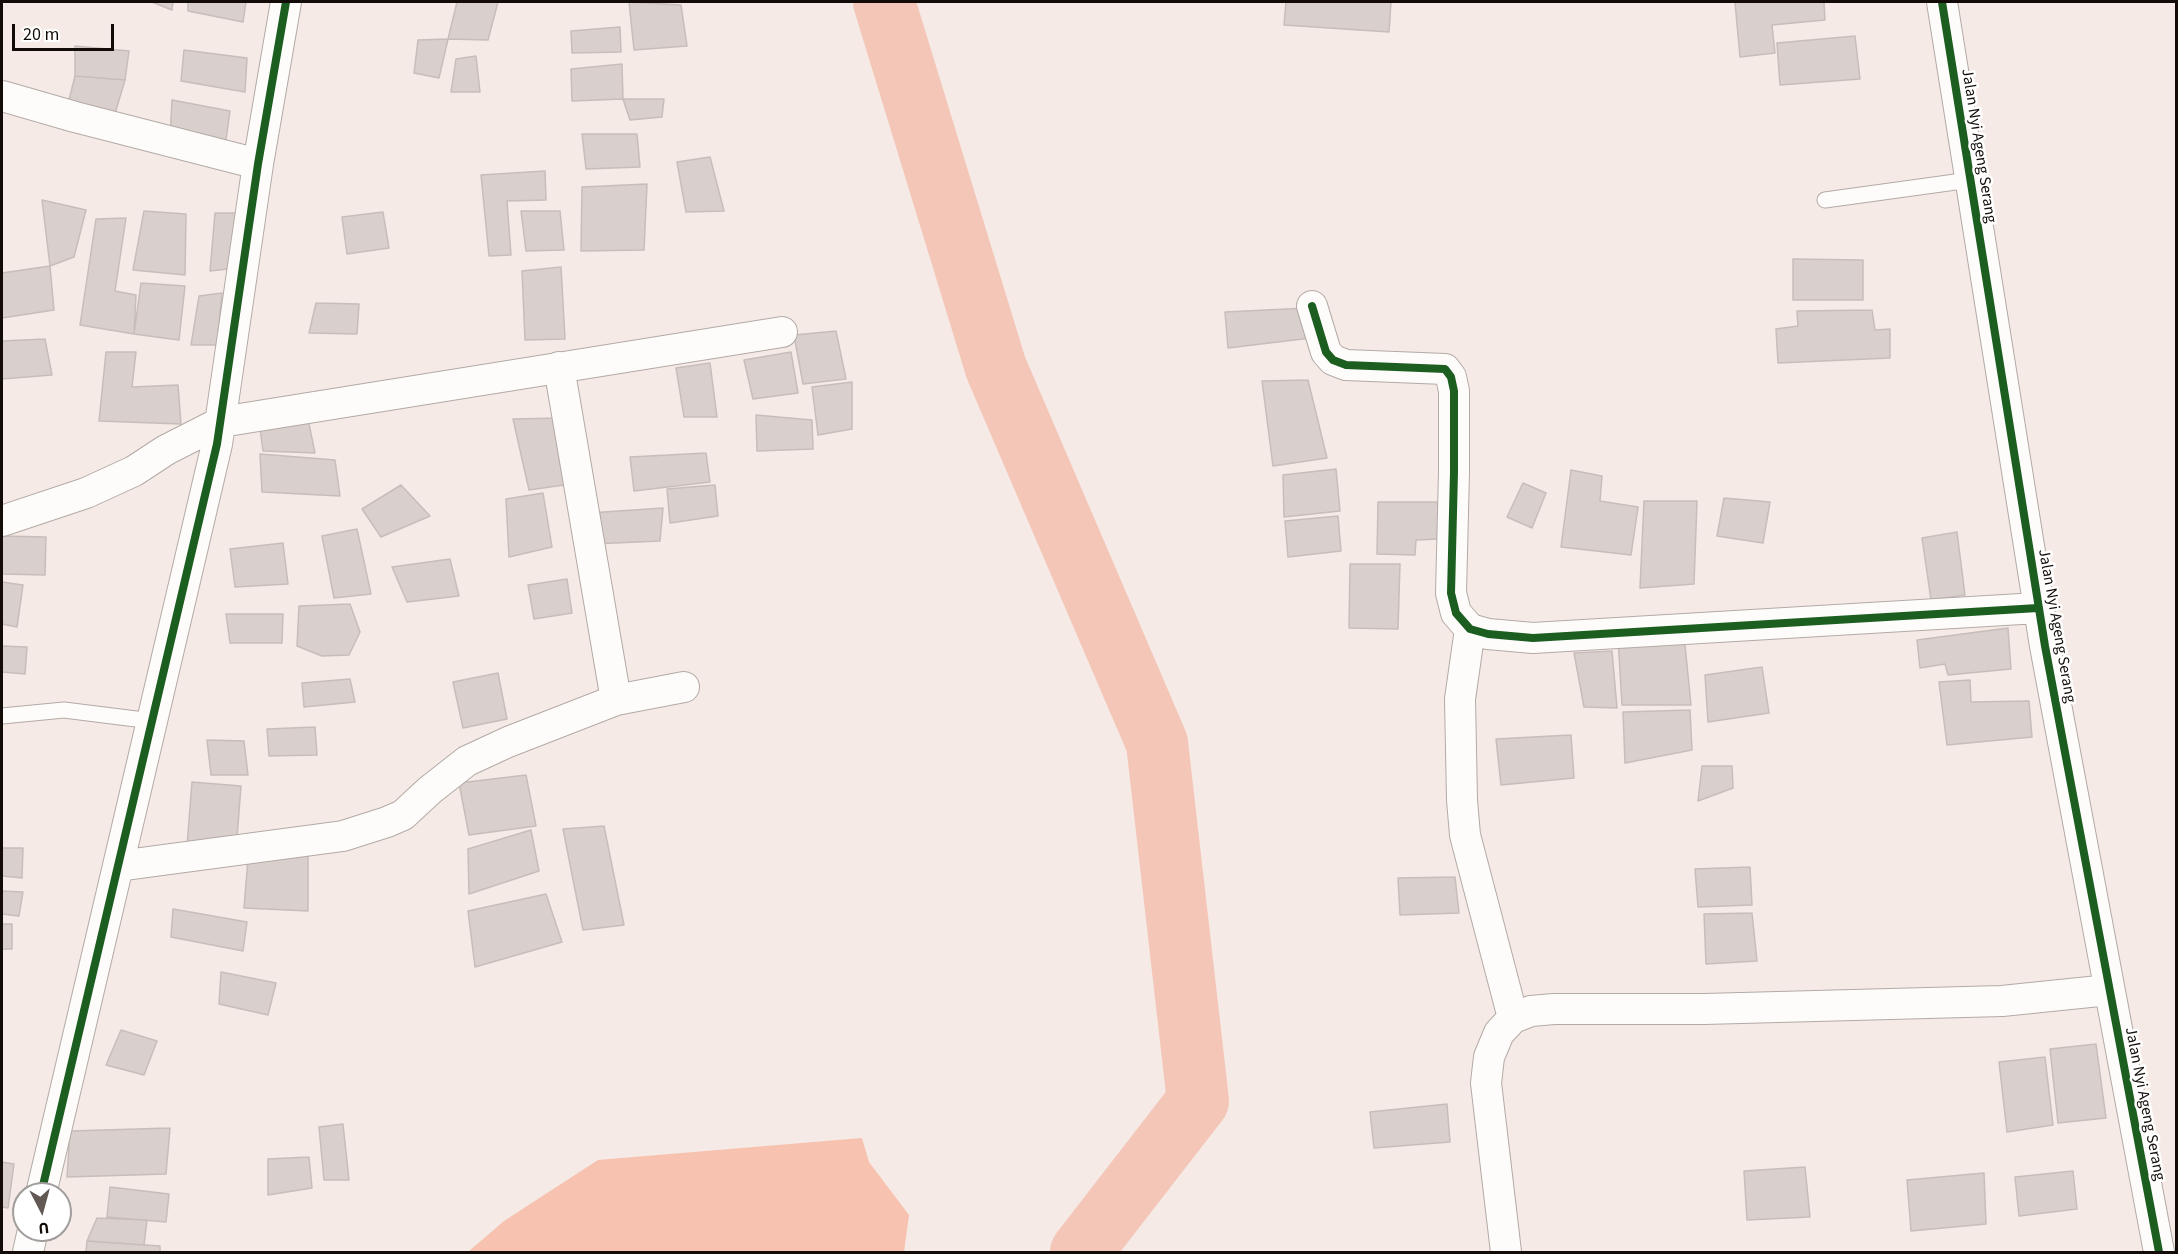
<!DOCTYPE html>
<html>
<head>
<meta charset="utf-8">
<style>
  body { margin:0 }
  #map { position:relative; width:2178px; height:1254px; overflow:hidden; background:#f5eae5; font-family:"Source Sans 3",sans-serif }
  canvas { display:block }
  .frame { position:absolute; inset:0; border:3px solid #130b08; pointer-events:none }
  .north { position:absolute; left:12px; top:1182px; width:60px; height:60px; box-sizing:border-box; background:#fff; border:2px solid #a19d9c; border-radius:50%; rotate:174deg; font-size:16px; font-weight:700; line-height:24px; text-align:center; color:#130b08 }
  .north::after { content:''; display:block; margin:auto; width:21px; height:27px; background:#625955; clip-path:polygon(50% 0,100% 100%,50% 72%,0 100%) }
  .scale { position:absolute; left:12px; top:24px; width:102px; height:27px; box-sizing:border-box; border:3px solid #130b08; border-top:0; padding-left:8px; font-size:18px; line-height:21px; white-space:nowrap; color:#130b08; -webkit-text-stroke:4px #fff; paint-order:stroke }
</style>
</head>
<body>
<div id="map">
<canvas width="2178" height="1254"></canvas>
<div class="frame"></div>
<div class="north">U</div>
<div class="scale">20 m</div>
</div>
<script>
const g = document.querySelector('canvas').getContext('2d');
g.lineJoin = 'round';
function paint(path, color) {
  g.fillStyle = color;
  g.fill(path, 'evenodd');
}
function toPath(rows) {
  const path = new Path2D();
  for (const r of rows) {
    path.moveTo(r[0], r[1]);
    for (let i = 2; i < r.length; i += 2) path.lineTo(r[i], r[i + 1]);
  }
  return path;
}
function strokePath(path, color, width, dash) {
  g.strokeStyle = color;
  g.lineWidth = width;
  g.lineCap = dash ? 'butt' : 'round';
  g.setLineDash(dash || []);
  g.stroke(path);
}
function label(font, color, halo, rows, align = 'center') {
  g.font = font + ' "Source Sans 3",sans-serif';
  g.lineWidth = 5;
  g.setLineDash([]);
  g.textBaseline = 'middle';
  g.strokeStyle = halo;
  g.fillStyle = color;
  for (const [text, x, y, turn = 0] of rows) {
    g.save();
    g.translate(x, y);
    g.rotate((+turn || 0) * Math.PI / 180);
    g.textAlign = isNaN(turn) ? turn : align;
    if (halo) g.strokeText(text, 0, 0);
    g.fillText(text, 0, 0);
    g.restore();
  }
}
paint(toPath([
  [862,1138,869,1162,909,1215,904,1252,468,1252,504,1221,598,1160]
]), '#f7c2b0');
strokePath(toPath([
  [884,2,996,368,1157,743,1198,1101,1081,1252]
]), '#f4c6b7', 62);
const building = toPath([
  [152,2,173,2,172,10,152,2],
  [188,2,246,2,243,22,188,11,188,2],
  [457,2,498,2,488,40,448,39,457,2],
  [629,2,681,5,687,46,634,50,629,2],
  [1286,2,1391,2,1389,32,1284,25,1286,2],
  [1735,2,1824,2,1825,20,1772,25,1775,53,1740,57,1735,2],
  [620,27,621,52,572,53,571,31,620,27],
  [1855,36,1860,79,1780,85,1777,43,1855,36],
  [448,39,439,78,414,73,418,40,448,39],
  [75,46,129,51,125,80,75,76,75,46],
  [184,50,247,58,245,92,181,81,184,50],
  [476,56,480,92,451,92,456,59,476,56],
  [622,64,623,99,572,101,571,69,622,64],
  [75,76,125,80,114,117,66,112,75,76],
  [623,99,664,99,662,117,630,120,623,99],
  [172,100,230,111,225,147,170,138,172,100],
  [582,134,637,134,640,167,586,169,582,134],
  [710,157,724,211,686,212,677,162,710,157],
  [545,171,546,200,507,201,511,255,489,256,481,175,545,171],
  [647,184,644,250,581,251,582,187,647,184],
  [42,200,86,210,74,257,50,266,42,200],
  [144,211,186,214,185,275,133,270,144,211],
  [521,211,560,211,564,250,526,251,521,211],
  [383,212,389,248,347,254,342,217,383,212],
  [215,213,246,213,237,268,210,271,215,213],
  [126,218,115,291,136,295,134,334,80,325,96,219,126,218],
  [1793,259,1863,260,1863,300,1793,300,1793,259],
  [50,266,54,310,2,318,2,273,50,266],
  [561,267,565,339,525,340,522,271,561,267],
  [141,283,185,286,179,340,134,334,141,283],
  [222,293,217,345,191,345,199,296,222,293],
  [316,303,359,304,357,334,309,333,316,303],
  [1307,308,1311,338,1228,348,1225,312,1307,308],
  [1872,310,1875,330,1890,329,1890,358,1778,363,1776,329,1798,326,1797,311,1872,310],
  [836,331,846,379,803,384,794,335,836,331],
  [45,339,52,375,2,379,2,341,45,339],
  [106,352,136,352,132,387,178,385,181,424,99,421,106,352],
  [791,352,798,393,753,399,744,360,791,352],
  [710,363,717,417,684,417,676,368,710,363],
  [1308,380,1327,458,1273,466,1262,381,1308,380],
  [852,382,852,429,818,435,812,387,852,382],
  [756,415,812,420,813,449,757,451,756,415],
  [561,418,571,484,529,490,513,419,561,418],
  [308,419,315,453,263,451,259,421,308,419],
  [706,453,710,482,634,491,630,457,706,453],
  [260,454,335,460,340,496,262,492,260,454],
  [1336,469,1340,511,1284,517,1283,475,1336,469],
  [1571,470,1602,476,1600,501,1638,507,1631,555,1561,547,1571,470],
  [1523,483,1546,493,1532,528,1507,517,1523,483],
  [401,485,430,516,381,537,362,509,401,485],
  [715,485,718,516,670,523,667,489,715,485],
  [543,493,552,547,509,557,506,499,543,493],
  [1724,498,1770,502,1763,543,1717,536,1724,498],
  [1644,501,1697,501,1694,584,1640,588,1644,501],
  [1378,502,1438,502,1439,539,1416,540,1415,555,1377,554,1378,502],
  [663,508,660,541,592,544,589,513,663,508],
  [1338,516,1341,551,1288,557,1285,521,1338,516],
  [357,529,371,594,334,598,322,536,357,529],
  [1957,532,1965,595,1931,600,1922,538,1957,532],
  [2,536,46,537,45,575,2,574,2,536],
  [283,543,288,584,235,587,230,549,283,543],
  [450,559,459,596,407,602,392,567,450,559],
  [1350,564,1400,564,1398,629,1349,628,1350,564],
  [567,579,572,613,534,619,528,585,567,579],
  [2,582,23,585,17,627,2,624,2,582],
  [350,604,360,632,349,655,322,656,297,646,299,606,350,604],
  [226,614,283,614,282,643,230,643,226,614],
  [2008,628,2011,669,1948,675,1945,664,1920,668,1917,640,2008,628],
  [1684,635,1691,705,1622,705,1618,638,1684,635],
  [2,646,27,647,25,674,2,672,2,646],
  [1612,651,1617,708,1584,707,1574,653,1612,651],
  [1762,667,1769,713,1708,722,1705,675,1762,667],
  [498,673,507,719,463,728,453,682,498,673],
  [350,679,355,702,304,707,302,683,350,679],
  [1970,680,1971,702,2029,701,2032,737,1947,745,1939,682,1970,680],
  [1690,710,1692,750,1625,763,1623,712,1690,710],
  [315,727,317,755,269,756,267,729,315,727],
  [1571,735,1574,778,1501,785,1496,739,1571,735],
  [207,740,244,741,248,775,211,775,207,740],
  [1702,766,1732,766,1733,788,1698,801,1702,766],
  [526,775,536,826,469,835,459,783,526,775],
  [192,782,241,786,237,838,187,846,192,782],
  [604,826,624,925,583,930,563,829,604,826],
  [531,830,539,871,469,894,468,849,531,830],
  [2,848,23,848,22,878,2,876,2,848],
  [308,856,308,911,244,908,248,859,308,856],
  [1750,867,1752,905,1698,907,1695,869,1750,867],
  [1455,877,1459,913,1400,915,1398,878,1455,877],
  [2,891,23,892,19,916,2,914,2,891],
  [546,894,562,942,475,967,468,911,546,894],
  [173,909,247,922,243,951,171,937,173,909],
  [1752,913,1757,961,1706,964,1704,914,1752,913],
  [2,924,12,924,12,949,2,949,2,924],
  [221,972,276,983,268,1015,219,1004,221,972],
  [121,1030,157,1041,144,1075,106,1065,121,1030],
  [2096,1044,2106,1118,2058,1123,2050,1049,2096,1044],
  [2045,1057,2053,1125,2007,1132,1999,1062,2045,1057],
  [1447,1104,1450,1142,1374,1148,1370,1112,1447,1104],
  [343,1124,349,1180,324,1180,319,1127,343,1124],
  [170,1128,166,1174,67,1177,70,1131,170,1128],
  [309,1157,312,1188,268,1195,268,1159,309,1157],
  [2,1162,14,1164,8,1208,2,1207,2,1162],
  [1805,1167,1810,1217,1747,1220,1744,1171,1805,1167],
  [2073,1171,2077,1209,2019,1216,2015,1177,2073,1171],
  [1984,1173,1986,1224,1911,1231,1907,1180,1984,1173],
  [110,1187,169,1194,166,1222,107,1217,110,1187],
  [97,1218,147,1220,144,1245,87,1241,97,1218],
  [87,1241,160,1246,160,1252,86,1252,87,1241]
]);
paint(building, '#d9cfcc');
strokePath(building, '#c7bdba', 1.5);
const service = toPath([
  [1825,200,1970,180],
  [2,716,64,710,152,721]
]);
const minor = toPath([
  [1942,2,2045,646,2159,1252],
  [2,96,75,117,258,164],
  [1312,306,1326,352,1333,360,1346,365,1445,369,1451,377,1454,391,1454,472,1451,593,1456,613,1470,629,1488,634,1533,638,2038,608],
  [2,521,86,493,134,471,166,450,221,422,782,332],
  [1470,629,1460,699,1462,800,1465,835,1513,1018],
  [616,700,684,687],
  [118,866,343,836,387,822,403,815,430,790,467,761,508,742,616,700,559,367],
  [41,1194,217,444,258,164,286,2],
  [28,1252,33,1230],
  [1506,1252,1486,1083,1489,1057,1499,1033,1513,1018,1531,1011,1554,1009,1704,1009,2002,1001,2109,990]
]);
strokePath(service, '#b3aaa6', 17);
strokePath(minor, '#b3aaa6', 32);
strokePath(service, '#fefcfb', 15);
strokePath(minor, '#fefcfb', 30);
strokePath(toPath([
  [1942,2,2045,646,2159,1252],
  [1312,306,1326,352,1333,360,1346,365,1445,369,1451,377,1454,391,1454,472,1451,593,1456,613,1470,629,1488,634,1533,638,2038,608],
  [41,1194,217,444,258,164,286,2]
]), '#1b5e20', 8);
label('16px', '#130b08', '#fff', [
  ["Jalan Nyi Ageng Serang",1978,146,81],
  ["Jalan Nyi Ageng Serang",2056,626,80],
  ["Jalan Nyi Ageng Serang",2144,1104,79]
]);
</script>
</body>
</html>
